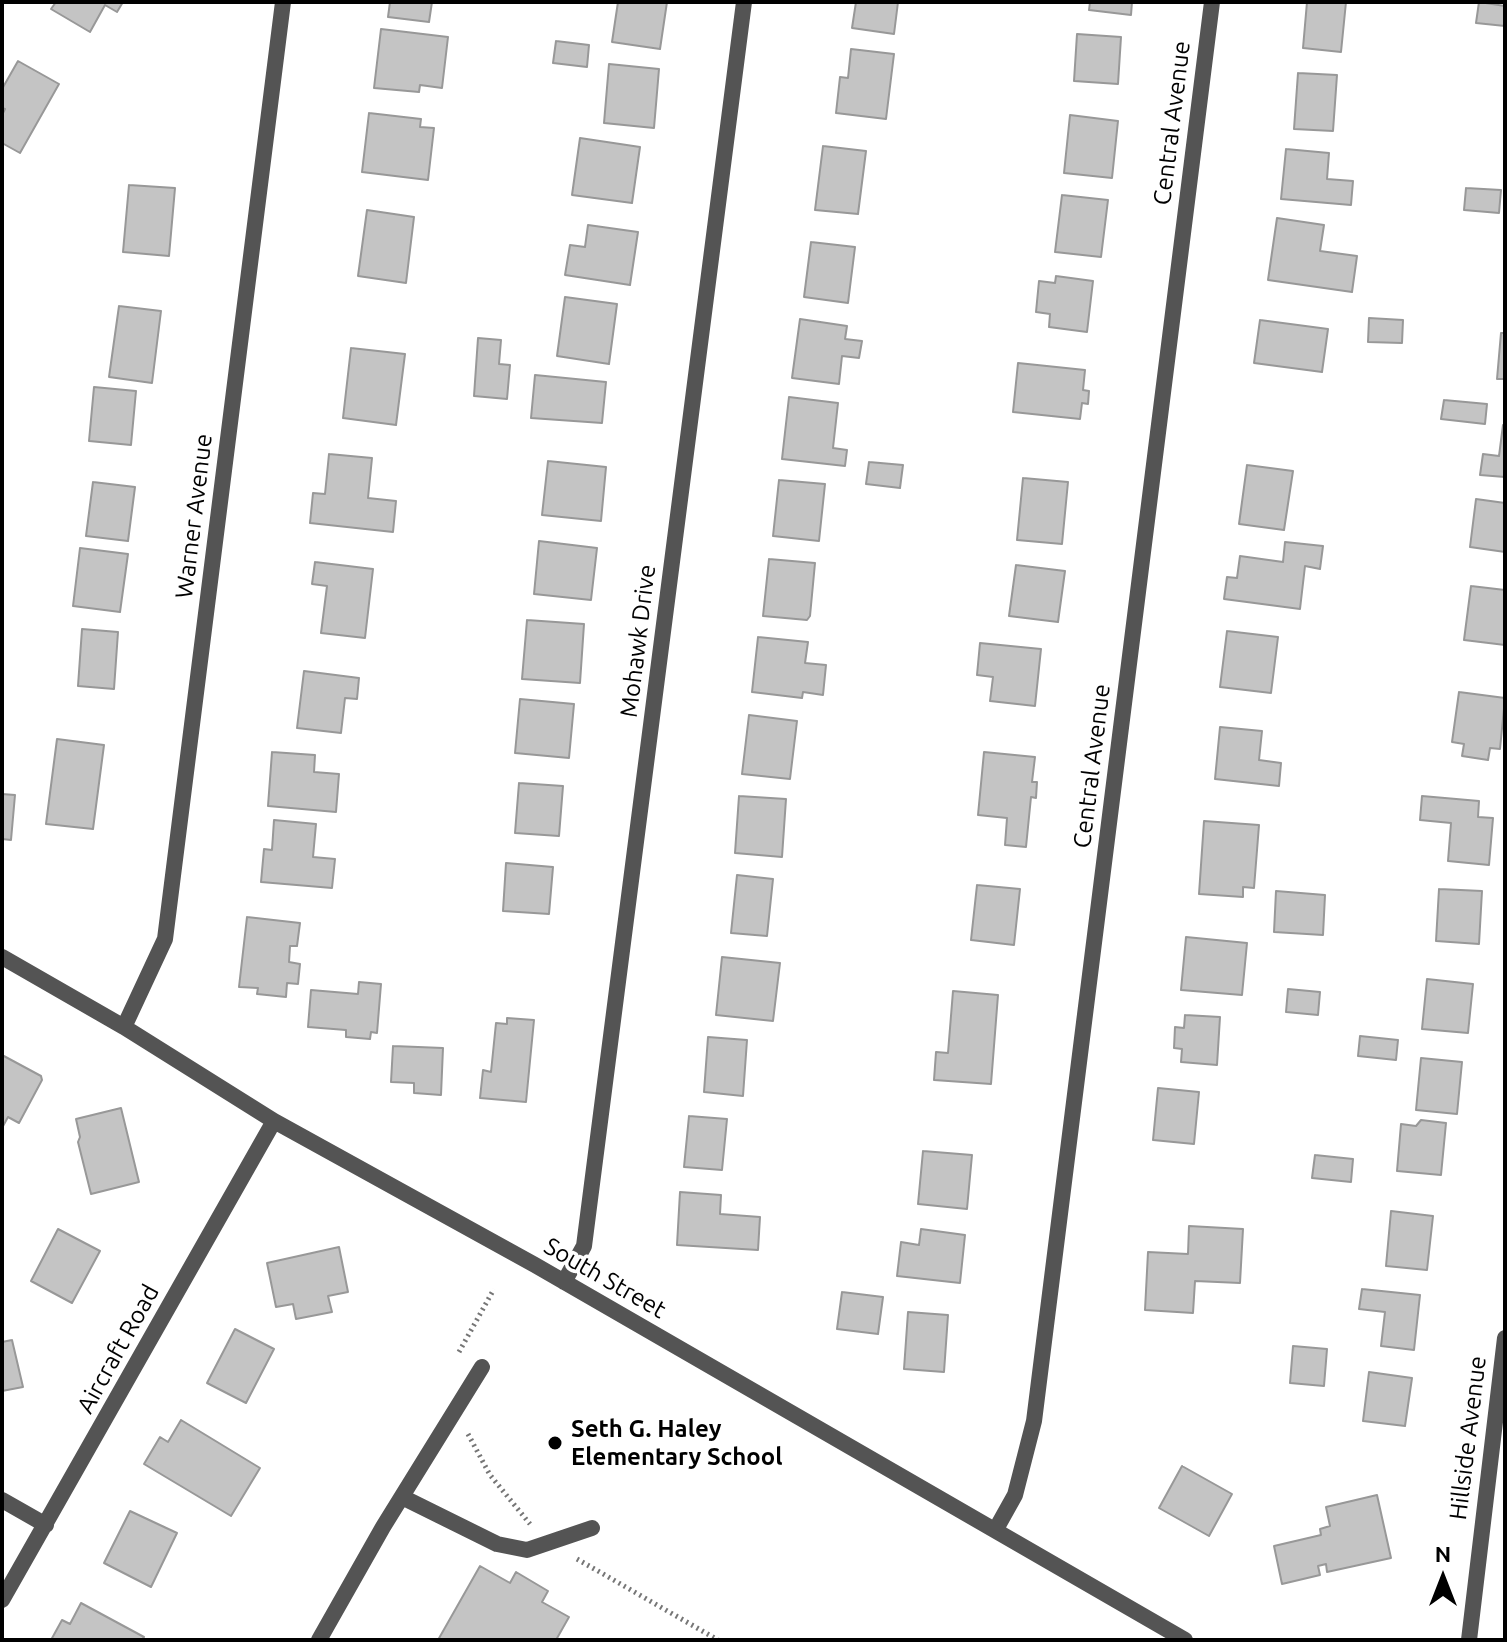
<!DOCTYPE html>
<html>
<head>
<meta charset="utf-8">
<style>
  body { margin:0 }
  #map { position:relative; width:1507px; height:1642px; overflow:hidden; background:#fff; font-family:Ubuntu,sans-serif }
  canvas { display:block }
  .frame { position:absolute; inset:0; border:4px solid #000; pointer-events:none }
  .north { position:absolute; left:1403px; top:1538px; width:80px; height:80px; -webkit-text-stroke:6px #fff; paint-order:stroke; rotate:0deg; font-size:22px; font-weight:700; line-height:32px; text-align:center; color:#000 }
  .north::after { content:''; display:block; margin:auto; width:28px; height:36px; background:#000; clip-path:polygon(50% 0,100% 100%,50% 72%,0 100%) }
</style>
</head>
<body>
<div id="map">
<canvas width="1507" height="1642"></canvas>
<div class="frame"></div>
<div class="north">N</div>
</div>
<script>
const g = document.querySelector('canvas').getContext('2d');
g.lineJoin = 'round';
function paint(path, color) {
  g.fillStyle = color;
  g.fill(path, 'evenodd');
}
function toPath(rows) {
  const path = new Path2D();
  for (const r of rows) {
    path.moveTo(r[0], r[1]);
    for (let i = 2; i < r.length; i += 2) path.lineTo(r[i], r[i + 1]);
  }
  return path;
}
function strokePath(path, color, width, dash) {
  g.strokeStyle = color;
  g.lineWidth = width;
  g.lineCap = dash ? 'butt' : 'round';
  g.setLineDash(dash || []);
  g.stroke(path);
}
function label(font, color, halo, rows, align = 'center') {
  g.font = font + ' Ubuntu,sans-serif';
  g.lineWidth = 7;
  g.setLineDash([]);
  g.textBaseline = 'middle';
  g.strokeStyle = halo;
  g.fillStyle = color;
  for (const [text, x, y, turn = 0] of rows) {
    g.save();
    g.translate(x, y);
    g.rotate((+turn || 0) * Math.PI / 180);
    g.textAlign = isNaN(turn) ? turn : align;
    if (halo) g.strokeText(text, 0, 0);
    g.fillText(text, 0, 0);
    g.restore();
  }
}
const building = toPath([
  [56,2,123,2,117,12,105,5,90,32,51,9,56,2],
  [390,2,432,2,429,22,388,17,390,2],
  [618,2,667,2,660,49,612,42,618,2],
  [856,2,898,2,894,34,852,28,856,2],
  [1090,2,1132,2,1131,15,1089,10,1090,2],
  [1307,2,1346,2,1341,52,1303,48,1307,2],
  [1479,2,1505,6,1505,26,1476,23,1479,2],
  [381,29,448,37,442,88,420,85,419,92,374,88,381,29],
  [1077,34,1121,37,1118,84,1074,81,1077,34],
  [556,41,589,45,587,67,553,63,556,41],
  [851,49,894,54,886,119,836,113,840,77,848,78,851,49],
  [18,61,59,84,20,153,2,143,2,115,5,109,2,108,2,89,18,61],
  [609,64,659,69,654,128,604,123,609,64],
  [1298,73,1337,75,1333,131,1294,129,1298,73],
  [369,113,421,119,420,127,434,128,428,180,362,172,369,113],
  [1070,115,1118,121,1112,178,1064,173,1070,115],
  [580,138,640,147,632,203,572,195,580,138],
  [823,146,866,151,858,214,815,210,823,146],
  [1286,149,1329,153,1327,179,1353,181,1351,205,1281,199,1286,149],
  [129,185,175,188,169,256,123,252,129,185],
  [1466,188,1501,190,1499,213,1464,210,1466,188],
  [1062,195,1108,200,1101,257,1055,252,1062,195],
  [367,210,414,217,406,283,358,276,367,210],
  [1277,218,1324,225,1320,251,1357,256,1352,292,1268,280,1277,218],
  [588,225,638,232,630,285,565,275,570,245,585,247,588,225],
  [811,242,855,247,848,303,804,297,811,242],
  [1056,276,1093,281,1087,332,1049,327,1050,314,1036,312,1039,281,1055,283,1056,276],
  [565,297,617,304,609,364,557,356,565,297],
  [119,306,161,311,152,383,109,377,119,306],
  [1369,318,1403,320,1402,343,1368,342,1369,318],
  [800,319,847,326,845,339,862,341,859,358,842,356,839,384,792,378,800,319],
  [1260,320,1328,329,1322,372,1254,363,1260,320],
  [1501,333,1505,333,1505,379,1497,379,1501,333],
  [478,338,501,340,499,364,510,365,507,399,474,396,478,338],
  [351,348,405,354,396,425,343,418,351,348],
  [1018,363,1085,370,1083,390,1089,391,1088,404,1082,403,1080,419,1013,412,1018,363],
  [535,375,606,382,602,423,531,418,535,375],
  [94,387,136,391,131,445,89,441,94,387],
  [789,397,838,403,833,448,847,450,845,466,782,459,789,397],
  [1444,400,1487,404,1485,424,1441,419,1444,400],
  [1503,425,1505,425,1505,477,1480,475,1483,454,1499,456,1503,425],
  [329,454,372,458,368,498,396,501,393,532,310,523,313,493,325,494,329,454],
  [548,461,606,467,601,521,542,515,548,461],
  [869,462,903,465,900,488,866,484,869,462],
  [1247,465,1293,471,1284,530,1239,524,1247,465],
  [1023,478,1068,482,1062,544,1017,540,1023,478],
  [779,480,825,484,819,541,773,536,779,480],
  [93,482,135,487,128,541,86,536,93,482],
  [1476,499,1505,503,1505,552,1470,547,1476,499],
  [539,541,597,548,591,600,534,594,539,541],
  [1285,542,1323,546,1320,569,1305,566,1300,609,1224,599,1227,577,1237,578,1240,556,1283,562,1285,542],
  [80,548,128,554,120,612,73,606,80,548],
  [769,559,815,563,810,616,807,620,763,616,769,559],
  [315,562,373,569,365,638,321,633,327,586,312,584,315,562],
  [1016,565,1065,571,1058,622,1009,616,1016,565],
  [1471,586,1505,590,1505,645,1464,640,1471,586],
  [527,620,584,624,580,683,522,679,527,620],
  [82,629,118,632,114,689,78,686,82,629],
  [1227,631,1278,637,1271,693,1220,687,1227,631],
  [758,637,808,642,805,663,826,665,823,695,803,692,802,698,752,692,758,637],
  [980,643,1041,649,1035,706,990,701,993,677,977,675,980,643],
  [304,671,359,678,357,699,345,698,341,733,297,728,304,671],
  [1459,692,1505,698,1500,749,1490,748,1488,760,1462,756,1464,744,1452,742,1459,692],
  [520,699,574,704,569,758,515,753,520,699],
  [749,715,797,721,790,779,742,774,749,715],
  [1220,727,1262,731,1259,760,1281,763,1279,786,1215,779,1220,727],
  [57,739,104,745,93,829,46,824,57,739],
  [272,752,315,755,314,772,339,774,336,812,268,806,272,752],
  [984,752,1035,757,1032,782,1037,782,1036,798,1031,797,1026,847,1005,845,1007,818,978,815,984,752],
  [519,783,563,786,559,836,515,833,519,783],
  [2,794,15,795,11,840,2,839,2,794],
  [739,796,786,799,782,857,735,853,739,796],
  [1422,796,1479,801,1478,817,1493,818,1489,865,1448,861,1451,823,1420,820,1422,796],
  [274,820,316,824,313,857,335,859,332,888,261,882,264,849,272,850,274,820],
  [1204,821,1259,825,1254,888,1243,887,1243,897,1199,894,1204,821],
  [506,863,553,867,549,914,503,911,506,863],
  [737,875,773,879,767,936,731,933,737,875],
  [977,885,1020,889,1014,945,971,940,977,885],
  [1439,889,1482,891,1479,944,1436,941,1439,889],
  [1276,891,1325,895,1323,935,1274,932,1276,891],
  [247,917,300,923,297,946,290,946,289,962,300,964,298,984,287,983,286,997,257,994,258,988,239,987,247,917],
  [1186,937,1247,943,1242,995,1181,990,1186,937],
  [722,957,780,963,773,1021,716,1015,722,957],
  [1427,979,1473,984,1468,1033,1422,1029,1427,979],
  [359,982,381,984,377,1033,371,1032,370,1039,346,1037,346,1030,308,1027,311,990,358,994,359,982],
  [1288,989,1320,992,1318,1015,1286,1012,1288,989],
  [953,991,998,995,991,1084,934,1080,936,1052,948,1053,953,991],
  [1185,1015,1220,1017,1217,1065,1181,1062,1182,1049,1174,1048,1175,1027,1184,1028,1185,1015],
  [507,1018,534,1020,526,1102,480,1098,483,1070,491,1072,496,1023,507,1024,507,1018],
  [1360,1036,1398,1040,1396,1060,1358,1056,1360,1036],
  [708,1037,747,1040,743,1096,704,1092,708,1037],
  [393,1046,443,1048,441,1095,414,1093,414,1083,391,1082,393,1046],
  [2,1055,41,1076,42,1080,19,1123,8,1117,2,1128,2,1055],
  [1421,1058,1462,1062,1457,1114,1416,1110,1421,1058],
  [1158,1088,1199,1092,1194,1144,1153,1140,1158,1088],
  [121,1108,139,1182,91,1194,78,1142,80,1137,76,1119,121,1108],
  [689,1116,727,1119,722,1170,684,1167,689,1116],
  [1421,1120,1446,1123,1441,1175,1397,1171,1401,1124,1416,1126,1421,1120],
  [923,1151,972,1155,967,1209,918,1204,923,1151],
  [1315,1155,1353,1159,1351,1182,1312,1178,1315,1155],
  [680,1192,721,1195,720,1214,760,1217,758,1250,677,1245,680,1192],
  [1391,1211,1433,1216,1427,1270,1386,1266,1391,1211],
  [1189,1226,1243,1229,1240,1283,1195,1281,1193,1313,1145,1310,1148,1252,1188,1254,1189,1226],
  [58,1229,100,1251,72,1303,31,1281,58,1229],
  [921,1229,965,1235,960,1283,897,1276,901,1242,919,1245,921,1229],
  [339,1247,348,1292,328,1296,332,1312,296,1319,293,1304,276,1307,267,1263,339,1247],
  [1362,1289,1420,1295,1414,1350,1381,1346,1385,1312,1359,1309,1362,1289],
  [842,1292,883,1297,878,1334,837,1329,842,1292],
  [908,1312,948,1315,944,1372,904,1369,908,1312],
  [235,1329,274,1349,246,1403,207,1383,235,1329],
  [12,1340,23,1387,2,1391,2,1342,12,1340],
  [1293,1346,1327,1349,1324,1386,1290,1383,1293,1346],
  [1369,1372,1412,1378,1405,1426,1363,1421,1369,1372],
  [181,1420,260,1468,231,1516,144,1464,160,1437,168,1442,181,1420],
  [1182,1466,1232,1494,1209,1536,1159,1508,1182,1466],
  [1377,1495,1391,1558,1327,1572,1326,1564,1318,1566,1320,1575,1282,1584,1274,1546,1321,1535,1320,1529,1330,1526,1326,1507,1377,1495],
  [130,1511,177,1533,151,1587,104,1563,130,1511],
  [480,1566,510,1583,516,1572,548,1591,542,1602,569,1617,556,1640,438,1640,480,1566],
  [81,1603,144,1637,142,1640,51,1640,62,1620,70,1624,81,1603]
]);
paint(building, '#c4c4c4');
strokePath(building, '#989898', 2);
strokePath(toPath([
  [459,1352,494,1289],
  [468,1434,490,1475,530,1524],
  [577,1559,718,1640]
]), '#767676', 5, [2, 4]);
strokePath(toPath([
  [402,1497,497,1544,527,1550,592,1528],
  [319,1640,383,1527,482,1367]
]), '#545454', 16);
strokePath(toPath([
  [2,957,124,1027,274,1121,535,1265,1185,1640],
  [124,1027,165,939,283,2],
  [564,1282,584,1246,744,2],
  [2,1500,46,1525],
  [996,1529,1015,1495,1034,1421,1212,2],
  [2,1600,274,1121],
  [1469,1640,1505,1338]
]), '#545454', 16);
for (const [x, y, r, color] of [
  [555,1443,8,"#000"]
]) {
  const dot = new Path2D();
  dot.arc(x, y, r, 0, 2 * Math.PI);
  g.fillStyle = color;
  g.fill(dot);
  strokePath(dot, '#fff', 3);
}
label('24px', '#000', '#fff', [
  ["Central Avenue",1172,123,-83],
  ["Warner Avenue",194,516,-83],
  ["Mohawk Drive",638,641,-83],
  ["Central Avenue",1092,766,-83],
  ["South Street",605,1278,30],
  ["Aircraft Road",118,1349,-61],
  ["Hillside Avenue",1468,1438,-83]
]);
label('bold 24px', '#000', '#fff', [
  ["Seth G. Haley",571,1429],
  ["Elementary School",571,1457]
], 'left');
</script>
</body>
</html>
